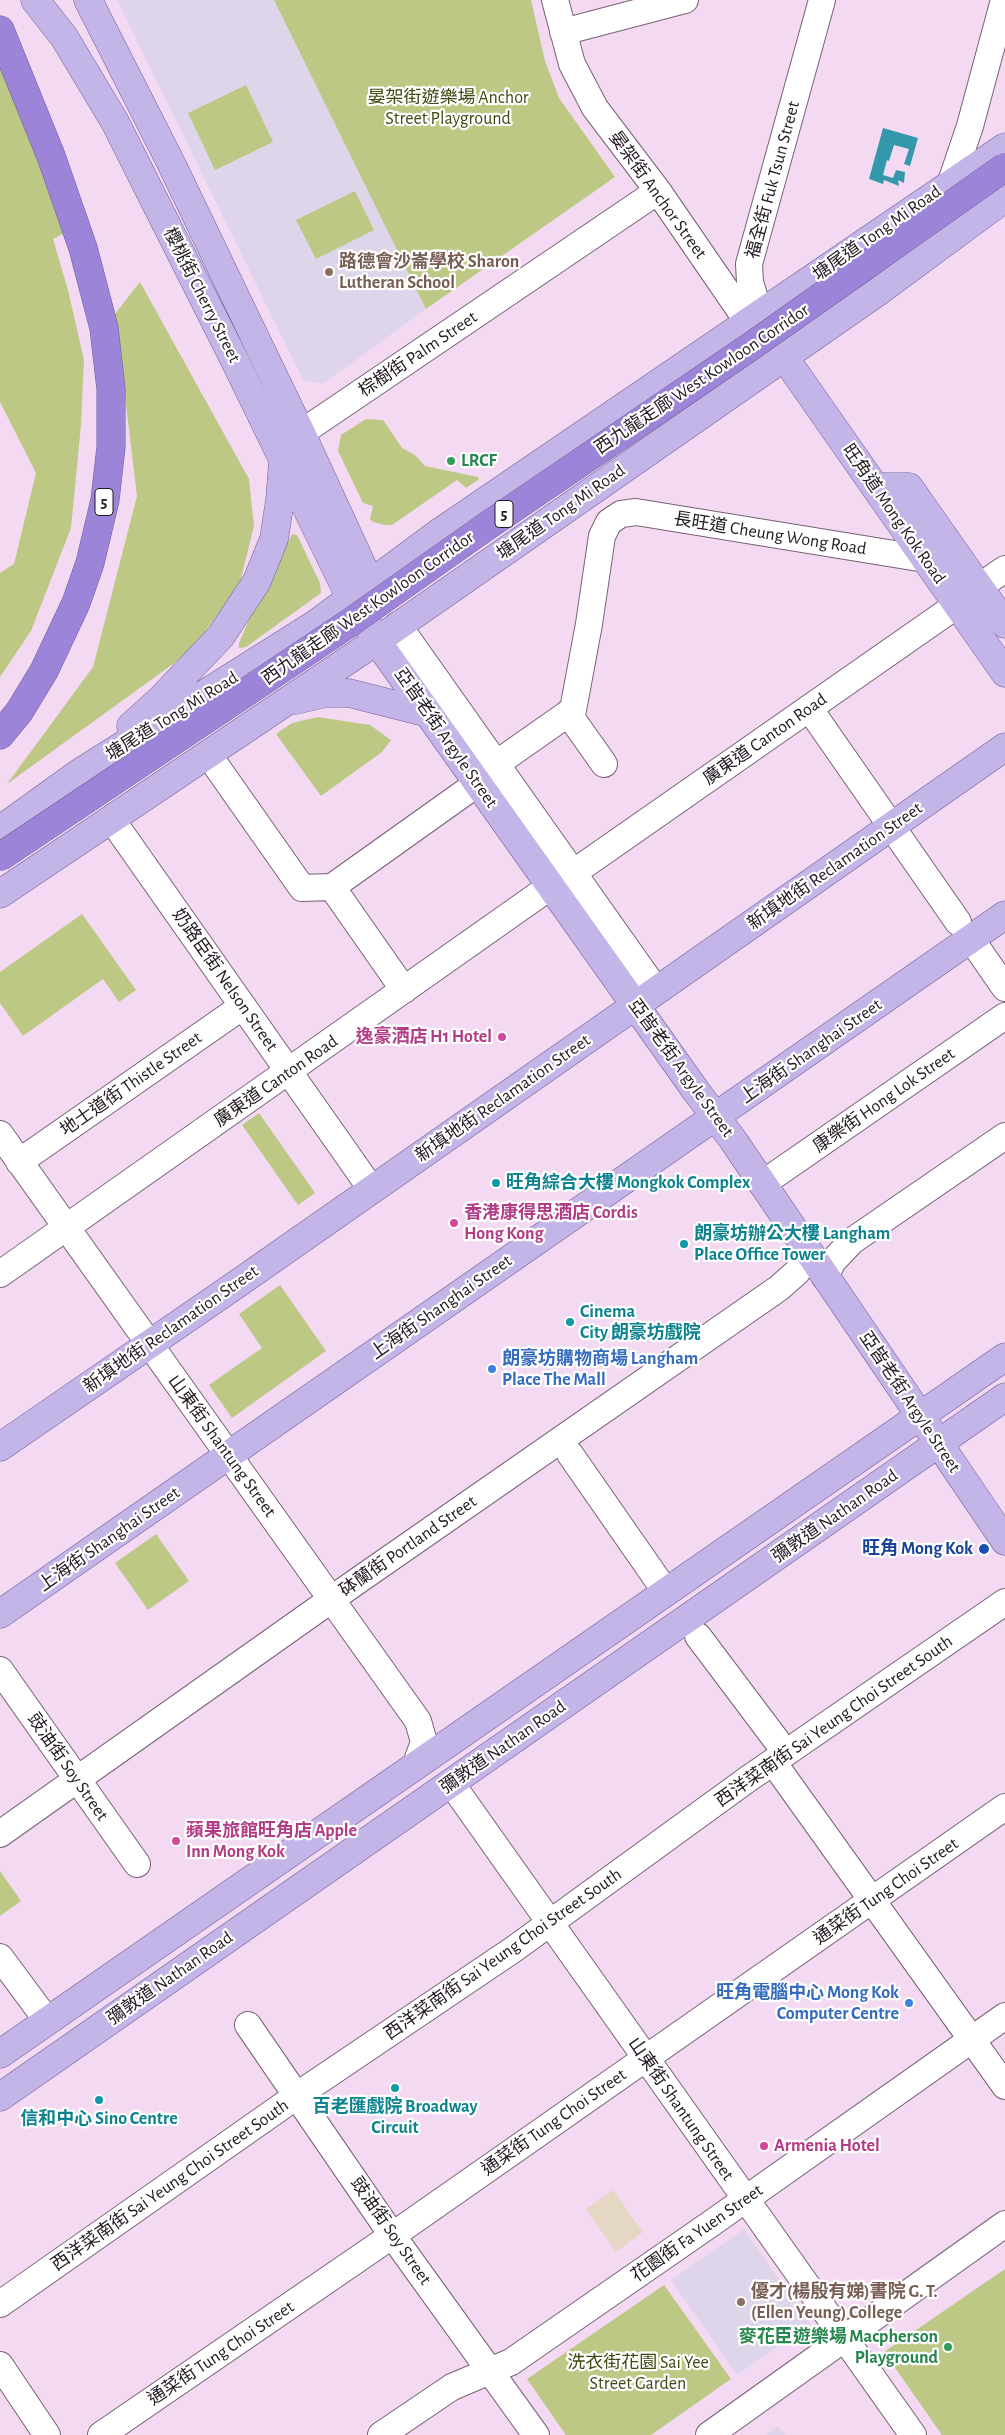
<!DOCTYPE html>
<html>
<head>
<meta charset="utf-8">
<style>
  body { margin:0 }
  canvas { display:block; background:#f3daf2 }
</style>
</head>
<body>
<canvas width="1005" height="2435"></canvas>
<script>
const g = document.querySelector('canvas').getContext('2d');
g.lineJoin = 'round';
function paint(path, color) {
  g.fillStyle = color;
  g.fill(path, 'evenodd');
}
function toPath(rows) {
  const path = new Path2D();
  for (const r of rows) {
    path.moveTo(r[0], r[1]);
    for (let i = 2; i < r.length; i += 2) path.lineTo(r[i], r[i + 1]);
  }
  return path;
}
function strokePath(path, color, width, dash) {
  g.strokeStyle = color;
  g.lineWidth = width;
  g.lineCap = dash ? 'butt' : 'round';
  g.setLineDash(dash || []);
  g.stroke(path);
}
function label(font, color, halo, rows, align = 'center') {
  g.font = font + ' "Alegreya Sans","Noto Sans TC",sans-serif';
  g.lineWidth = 4.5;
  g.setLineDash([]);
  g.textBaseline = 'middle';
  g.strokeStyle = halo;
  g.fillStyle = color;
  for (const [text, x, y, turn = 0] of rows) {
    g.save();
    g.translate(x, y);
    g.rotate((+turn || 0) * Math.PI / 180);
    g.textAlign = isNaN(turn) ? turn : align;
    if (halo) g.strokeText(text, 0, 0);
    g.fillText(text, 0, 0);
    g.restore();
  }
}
paint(toPath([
  [613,2190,643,2232,616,2252,586,2209]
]), '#e4d8c4');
paint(toPath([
  [117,0,274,0,426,309,323,384,303,380],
  [744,2229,810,2324,737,2375,671,2280],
  [778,2426,785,2435,765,2435]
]), '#ded5ea');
paint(toPath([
  [274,0,531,0,545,61,559,98,615,177,426,309],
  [0,50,43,125,89,220,53,239,68,290,84,360,81,425,71,528,31,631,0,677,0,573,14,564,36,473,0,402],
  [246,85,273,142,215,170,188,113],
  [355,191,374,230,316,259,296,220],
  [140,282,249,479,254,526,239,586,191,651,7,784,93,667,137,496,115,314],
  [366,419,383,420,402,448,415,455,425,466,478,477,479,479,466,488,457,480,392,525,385,525,373,522,370,519,373,506,363,503,338,451,341,435],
  [292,534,297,535,320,583,321,593,246,647,239,648,239,643,254,608],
  [318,717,370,725,391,740,382,752,321,796,276,734,292,723],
  [82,914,136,990,119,1002,103,979,23,1036,0,1003,0,972],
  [259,1113,315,1193,298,1205,242,1125],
  [280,1285,326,1351,232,1418,209,1385,262,1348,239,1314],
  [156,1534,189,1581,148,1610,115,1563],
  [0,1871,21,1901,0,1916],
  [1005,2269,1005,2435,942,2435,884,2352],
  [664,2285,731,2379,651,2435,566,2435,527,2379]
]), '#bec885');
paint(toPath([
  [883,128,918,138,910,166,904,164,909,149,894,145,889,161,887,160,883,175,893,178,896,170,905,172,904,183,898,180,899,186,884,180,883,184,869,179]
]), '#3498ad');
const minor = toPath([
  [555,0,572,64,595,108,658,191,761,341],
  [563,32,685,0],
  [951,182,970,126,1004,0],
  [774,331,755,299,750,282,749,264,822,0],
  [301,433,658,191],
  [979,587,1005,569],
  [398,625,656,990],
  [809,708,958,922],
  [568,713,604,764],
  [496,764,573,710,589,624,602,536,609,522,621,514,636,512,925,559],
  [217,767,302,888,332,887],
  [112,820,372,1190],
  [573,873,957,605],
  [332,887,478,783],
  [332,887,404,990],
  [971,939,1005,988],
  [0,1134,418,1721,424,1742,416,1764],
  [19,1162,243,1006],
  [762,1184,1005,1016],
  [0,1274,551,886],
  [825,1277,833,1261,852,1241,1005,1136],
  [570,1454,666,1592],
  [698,1636,777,1741],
  [0,1670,137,1864],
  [773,1762,1005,2086],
  [451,1783,913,2435],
  [0,1834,356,1582,779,1288,797,1272,809,1253],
  [0,1957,43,2015,49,2020],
  [248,2025,392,2235,536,2435],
  [0,2304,308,2088,514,1949,748,1779,1005,1602],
  [0,2365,47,2435],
  [101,2435,406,2226,1005,1807],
  [381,2435,452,2387,511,2362,709,2225,1005,2016],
  [709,2435,1005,2224]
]);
const major = toPath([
  [35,0,64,37,115,122,235,361,351,599,386,654,696,1091,733,1140,1005,1541],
  [88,0,170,161,301,433,371,585],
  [794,371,1005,673],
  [875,487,909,487,1005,624],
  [296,700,326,693,349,693,428,713],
  [131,726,161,699,221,636,257,581,274,539,280,500,283,461],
  [0,830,79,773,317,623,440,532,1005,147],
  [0,894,378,640,879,291,1005,198],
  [0,1447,237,1284,1005,747],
  [0,1614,1005,915],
  [0,2054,1005,1357],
  [0,2097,1005,1397]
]);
const highway = toPath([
  [0,30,51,156,83,248,104,328,111,389,111,447,105,500,90,563,76,603,44,671,19,712,0,735]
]);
strokePath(minor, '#766176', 28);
strokePath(major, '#715f99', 29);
strokePath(highway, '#715f99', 29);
strokePath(minor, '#fff', 26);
strokePath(major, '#c4b5e8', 28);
strokePath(highway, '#9c84d9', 28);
const highwayBridge = toPath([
  [0,857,348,624,487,526,750,347,1005,167]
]);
strokePath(highwayBridge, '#715f99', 29, []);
strokePath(highwayBridge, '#9c84d9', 28);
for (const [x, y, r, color] of [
  [329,272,5,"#8d6e63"],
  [451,461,5,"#2e9e5b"],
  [502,1037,5,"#d1479c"],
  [496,1183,5,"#0f9aa8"],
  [454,1223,5,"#d1479c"],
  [684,1244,5,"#0f9aa8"],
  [570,1322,5,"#0f9aa8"],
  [492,1369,5,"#3f7fe0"],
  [984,1549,6,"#1a4fb4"],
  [176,1841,5,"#d1479c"],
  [909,2003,5,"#3f7fe0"],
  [395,2088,5,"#0f9aa8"],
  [99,2100,5,"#0f9aa8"],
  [764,2146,5,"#d1479c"],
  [741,2302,5,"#8d6e63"],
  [948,2347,5,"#2e9e5b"]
]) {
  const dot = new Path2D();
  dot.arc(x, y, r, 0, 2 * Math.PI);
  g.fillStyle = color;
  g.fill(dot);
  strokePath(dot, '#fff', 2);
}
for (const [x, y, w] of [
  [104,502,18],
  [504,514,18]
]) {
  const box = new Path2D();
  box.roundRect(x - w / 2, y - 13.5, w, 27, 4);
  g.fillStyle = '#fff';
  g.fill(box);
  strokePath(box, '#221922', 1);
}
label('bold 16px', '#221922', null, [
  ["5",104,502],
  ["5",504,514]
]);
label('18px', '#434913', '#fff', [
  ["晏架街遊樂場 Anchor",448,98],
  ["Street Playground",448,119],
  ["洗衣街花園 Sai Yee",638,2363],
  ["Street Garden",638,2384]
]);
label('18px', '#221922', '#fff', [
  ["福全街 Fuk Tsun Street",773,180,-75],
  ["晏架街 Anchor Street",658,195,54],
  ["塘尾道 Tong Mi Road",877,233,-35],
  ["櫻桃街 Cherry Street",202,295,63],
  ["棕樹街 Palm Street",418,354,-34],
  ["西九龍走廊 West Kowloon Corridor",702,379,-34],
  ["塘尾道 Tong Mi Road",561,512,-35],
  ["旺角道 Mong Kok Road",894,514,55],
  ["長旺道 Cheung Wong Road",770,534,9],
  ["西九龍走廊 West Kowloon Corridor",368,608,-35],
  ["塘尾道 Tong Mi Road",172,716,-32],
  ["亞皆老街 Argyle Street",446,738,55],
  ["廣東道 Canton Road",765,739,-35],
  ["新填地街 Reclamation Street",835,866,-35],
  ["奶路臣街 Nelson Street",225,980,55],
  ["上海街 Shanghai Street",811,1051,-35],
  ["亞皆老街 Argyle Street",681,1068,54],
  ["廣東道 Canton Road",276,1081,-35],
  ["地士道街 Thistle Street",131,1084,-35],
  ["新填地街 Reclamation Street",503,1098,-35],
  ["康樂街 Hong Lok Street",884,1100,-35],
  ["上海街 Shanghai Street",441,1307,-35],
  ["新填地街 Reclamation Street",171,1329,-35],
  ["亞皆老街 Argyle Street",910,1402,56],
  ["山東街 Shantung Street",222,1446,54],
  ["彌敦道 Nathan Road",835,1516,-35],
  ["上海街 Shanghai Street",109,1539,-35],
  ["砵蘭街 Portland Street",408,1546,-35],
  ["西洋菜南街 Sai Yeung Choi Street South",834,1721,-35],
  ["彌敦道 Nathan Road",503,1747,-35],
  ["豉油街 Soy Street",68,1767,55],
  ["通菜街 Tung Choi Street",886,1891,-35],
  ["西洋菜南街 Sai Yeung Choi Street South",503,1954,-35],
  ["彌敦道 Nathan Road",170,1978,-35],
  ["山東街 Shantung Street",681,2109,55],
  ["通菜街 Tung Choi Street",554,2122,-35],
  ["西洋菜南街 Sai Yeung Choi Street South",170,2185,-35],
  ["豉油街 Soy Street",391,2231,55],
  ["花園街 Fa Yuen Street",697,2233,-35],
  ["通菜街 Tung Choi Street",221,2353,-34]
]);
label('bold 18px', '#785e54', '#fff', [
  ["路德會沙崙學校 Sharon",339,262],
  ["Lutheran School",339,283],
  ["優才(楊殷有娣)書院 G. T.",751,2292],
  ["(Ellen Yeung) College",751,2313]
], 'left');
label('bold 18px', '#27864d', '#fff', [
  ["LRCF",461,461],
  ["麥花臣遊樂場 Macpherson",938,2337,"right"],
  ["Playground",938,2358,"right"]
], 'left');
label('bold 18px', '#b23c85', '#fff', [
  ["逸豪洒店 H1 Hotel",492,1037,"right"],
  ["香港康得思酒店 Cordis",464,1213],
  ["Hong Kong",464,1234],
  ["蘋果旅館旺角店 Apple",186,1831],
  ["Inn Mong Kok",186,1852],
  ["Armenia Hotel",774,2146]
], 'left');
label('bold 18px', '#0d838f', '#fff', [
  ["旺角綜合大樓 Mongkok Complex",506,1183],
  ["朗豪坊辦公大樓 Langham",694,1234],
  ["Place Office Tower",694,1255],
  ["Cinema",580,1312],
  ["City 朗豪坊戲院",580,1333],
  ["百老匯戲院 Broadway",395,2107,"center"],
  ["Circuit",395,2128,"center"],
  ["信和中心 Sino Centre",99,2119,"center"]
], 'left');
label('bold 18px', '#366cbe', '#fff', [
  ["朗豪坊購物商場 Langham",502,1359],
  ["Place The Mall",502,1380],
  ["旺角電腦中心 Mong Kok",899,1993,"right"],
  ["Computer Centre",899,2014,"right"]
], 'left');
label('bold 18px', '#164399', '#fff', [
  ["旺角 Mong Kok",973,1549]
], 'right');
</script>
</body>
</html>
